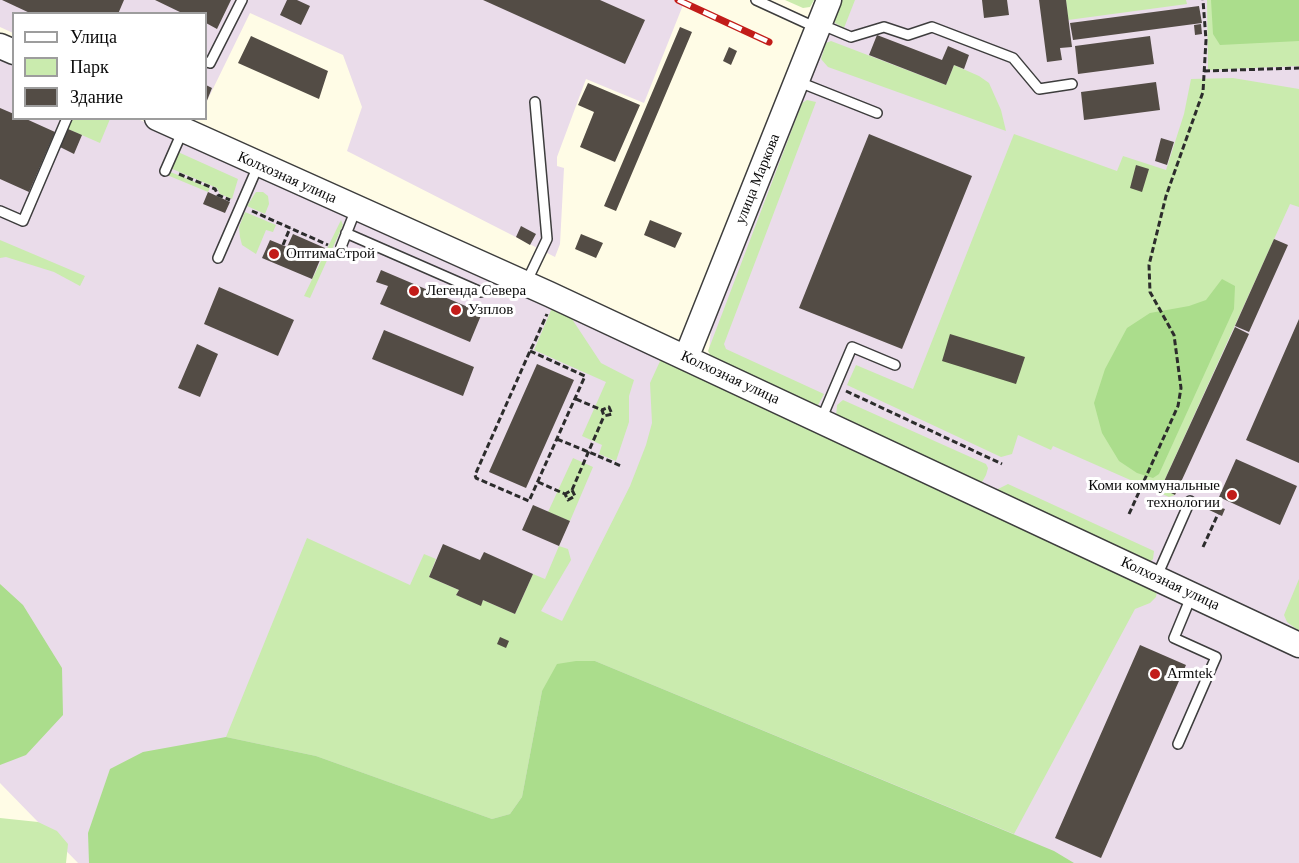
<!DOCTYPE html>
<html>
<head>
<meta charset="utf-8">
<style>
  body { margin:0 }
  #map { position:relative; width:1299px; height:863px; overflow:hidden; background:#fffce6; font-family:Georgia,serif }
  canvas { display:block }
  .legend { position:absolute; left:12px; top:12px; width:195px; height:108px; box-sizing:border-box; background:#fff; border:2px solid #9d9d9d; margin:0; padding:8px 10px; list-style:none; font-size:18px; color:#0a0a0a }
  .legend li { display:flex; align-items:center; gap:12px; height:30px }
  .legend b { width:30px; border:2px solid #9d9d9d }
</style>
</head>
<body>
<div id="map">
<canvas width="1299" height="863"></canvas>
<ul class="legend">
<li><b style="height:8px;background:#fff"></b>Улица</li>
<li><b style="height:16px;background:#caebae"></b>Парк</li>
<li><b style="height:16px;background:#534c45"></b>Здание</li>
</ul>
</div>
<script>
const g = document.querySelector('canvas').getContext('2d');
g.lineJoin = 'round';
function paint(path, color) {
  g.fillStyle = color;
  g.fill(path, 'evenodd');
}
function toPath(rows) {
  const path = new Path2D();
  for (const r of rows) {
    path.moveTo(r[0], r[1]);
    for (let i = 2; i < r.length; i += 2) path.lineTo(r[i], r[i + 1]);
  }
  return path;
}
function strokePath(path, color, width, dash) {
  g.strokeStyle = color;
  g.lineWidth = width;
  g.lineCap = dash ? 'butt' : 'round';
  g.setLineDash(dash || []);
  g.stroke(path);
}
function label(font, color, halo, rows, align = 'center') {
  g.font = font + ' Georgia,serif';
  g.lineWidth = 6;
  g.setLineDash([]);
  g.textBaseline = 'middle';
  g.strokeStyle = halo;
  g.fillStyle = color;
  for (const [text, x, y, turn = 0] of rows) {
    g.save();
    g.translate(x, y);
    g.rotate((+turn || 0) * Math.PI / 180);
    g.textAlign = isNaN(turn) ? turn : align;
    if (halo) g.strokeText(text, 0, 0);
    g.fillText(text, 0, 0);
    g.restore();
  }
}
paint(toPath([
  [0,0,685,0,644,103,586,79,557,157,557,166,564,168,560,244,555,257,347,151,362,107,343,55,250,13,206,103,206,14,14,14,13,33,0,27],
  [841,0,1211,0,1299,62,1299,640,725,372,709,352,711,328],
  [0,53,13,60,14,118,138,119,274,183,525,292,1299,654,1299,863,78,863,0,783]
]), '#eadcea');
paint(toPath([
  [785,0,814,0,810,7,803,8],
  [842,0,855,0,844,28,835,23,834,19],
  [1066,0,1186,0,1187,4,1068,20],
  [1207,0,1299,0,1299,66,1208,70],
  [831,41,946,85,954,65,979,76,989,83,1001,110,1006,131,828,67,821,59,826,43],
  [1233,78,1299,89,1299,207,1290,204,1161,488,1175,495,1169,497,1053,446,1051,450,1018,435,1012,454,1001,457,847,385,856,365,913,389,1014,134,1117,171,1123,156,1166,170,1184,114,1191,79],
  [807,100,816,102,724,344,726,349,824,394,817,407,713,360,708,351,802,103],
  [72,119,72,118,110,119,100,143,68,129],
  [178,152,238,179,232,199,220,194,217,188,170,168],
  [168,171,210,188,208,192,167,175],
  [256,192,263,192,268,196,269,204,265,214,247,206],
  [245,212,276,225,273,232,266,230,256,254,242,245,240,237,239,227],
  [341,220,343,225,310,298,304,296],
  [0,240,85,276,80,286,54,272,6,257,0,258],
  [552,308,570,316,601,363,634,380,629,396,629,422,616,461,599,454,602,445,582,436,606,382,534,350],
  [661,359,1157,591,1156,597,1150,603,1135,609,1014,834,595,661,542,691,522,797,510,814,492,819,316,756,226,737,307,538,410,585,424,554,436,559,429,577,459,590,456,595,481,605,483,600,515,614,533,574,545,579,559,546,568,549,571,560,541,611,562,621,630,486,646,445,652,423,650,383],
  [843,400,986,464,988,468,986,475,982,482,977,482,836,417,837,405],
  [573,458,593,467,570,521,548,512],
  [1008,484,1154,551,1153,559,1148,564,997,493,998,489],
  [1299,579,1299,631,1287,622,1284,615],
  [0,818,38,822,57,831,68,844,66,863,0,863]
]), '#caebae');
paint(toPath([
  [1211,0,1299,0,1299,41,1220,45,1213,34],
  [1222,279,1235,286,1234,309,1159,474,1153,478,1137,473,1119,461,1102,433,1094,403,1105,369,1127,328,1150,313,1189,306,1206,300],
  [0,584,23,605,62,668,63,715,26,755,0,765],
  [576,661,595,661,1054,851,1074,863,89,863,88,833,110,769,143,752,226,737,316,756,492,819,510,814,522,797,542,691,557,664]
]), '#abdd8c');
paint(toPath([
  [2,0,124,0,118,14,32,14],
  [155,0,231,0,217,29,206,23,206,14,184,14],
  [287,0,297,0,310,6,301,25,280,15],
  [483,0,600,0,645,20,625,64],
  [982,0,1007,0,1009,15,984,18],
  [1039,0,1066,0,1072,47,1060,48,1062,60,1047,62],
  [1199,6,1202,23,1073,40,1070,23],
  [1201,24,1202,34,1195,35,1194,25],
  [680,27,692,32,616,211,604,206],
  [877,35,942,60,948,46,969,55,964,69,954,65,946,85,869,55],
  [251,36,328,71,319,99,238,63],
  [1150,36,1154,64,1078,74,1075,46],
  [729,47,737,51,731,65,723,61],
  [1156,82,1160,110,1084,120,1081,92],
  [588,83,640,105,615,162,580,147,594,112,578,105],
  [206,85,212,88,206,103],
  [0,108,14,114,14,118,24,118,55,132,29,192,0,179],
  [68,129,82,135,74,154,60,147],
  [869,134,972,176,902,349,799,308],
  [1161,138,1174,142,1167,165,1155,161],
  [1136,165,1149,169,1142,192,1130,188],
  [208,192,230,202,225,213,203,204],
  [650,220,682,233,675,248,644,235],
  [521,226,536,234,530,245,516,237],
  [293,234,325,248,312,279,262,258,270,240,287,247],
  [581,234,603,243,596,258,575,249],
  [1274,239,1288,245,1249,332,1235,326],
  [381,270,482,313,470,342,380,304,388,286,376,282],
  [219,287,294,320,278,356,204,324],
  [1299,319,1299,463,1246,440],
  [1235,327,1249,334,1175,495,1161,488],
  [384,330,474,367,463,396,372,359],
  [950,334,1025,357,1016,384,942,361],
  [197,344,218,354,200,397,178,388],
  [537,364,574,380,526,488,489,472],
  [1236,459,1297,486,1280,525,1219,497],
  [1209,504,1225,509,1222,516,1207,509],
  [533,505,570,521,559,546,522,530],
  [443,544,480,560,484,552,533,574,515,614,483,600,481,606,456,595,459,590,429,577],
  [500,637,509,641,506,648,497,644],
  [1140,645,1186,665,1101,858,1055,838]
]), '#534c45');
const service = toPath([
  [756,0,817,28],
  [820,24,851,37,884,27,908,35,932,27,1013,58,1039,89,1072,84],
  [206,62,210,63,242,0],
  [799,82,877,113],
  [165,171,183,130],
  [0,211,23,221,67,118],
  [346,233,481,292],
  [341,247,356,209],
  [218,258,258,166],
  [526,283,547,239,535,102],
  [821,420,852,347,895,365],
  [1157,576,1190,501],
  [1178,744,1216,657,1174,638,1191,597]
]);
const tertiary = toPath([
  [0,46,14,52],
  [157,118,549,294,1299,645],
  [686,358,829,0]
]);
strokePath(service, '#3d3d3d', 12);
strokePath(tertiary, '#3d3d3d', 27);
strokePath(toPath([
  [1204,71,1299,68],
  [179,174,215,189,218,195,230,200],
  [252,211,328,245],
  [283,245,290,228],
  [530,351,585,376,529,501,476,478,475,475,530,351,535,341,547,314],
  [846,391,1002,464],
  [576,399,602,410,604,416,612,414,609,407,602,410],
  [557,439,596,455],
  [598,456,621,466],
  [538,482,565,494,568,500,575,496,572,490,565,494],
  [572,490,604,416],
  [1129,514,1178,406,1181,388,1174,335,1150,292,1149,265,1166,196,1203,92,1206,40,1203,0],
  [1203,547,1218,514]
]), '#2c2c2c', 3, [6, 3]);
strokePath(service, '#fff', 9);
strokePath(tertiary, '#fff', 24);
const rail = toPath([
  [678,0,769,42]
]);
strokePath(rail, '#c21c19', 7);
strokePath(rail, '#fff', 4.5, [14]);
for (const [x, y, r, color] of [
  [274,254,6,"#c21c19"],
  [414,291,6,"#c21c19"],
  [456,310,6,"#c21c19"],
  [1232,495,6,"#c21c19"],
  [1155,674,6,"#c21c19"]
]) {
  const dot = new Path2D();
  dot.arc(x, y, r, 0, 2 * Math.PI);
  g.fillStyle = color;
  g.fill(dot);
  strokePath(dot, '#fff', 2);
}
label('15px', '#0a0a0a', '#fff', [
  ["Колхозная улица",287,178,24],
  ["улица Маркова",758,179,-68],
  ["Колхозная улица",730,378,25],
  ["Колхозная улица",1170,584,25]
]);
label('15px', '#0a0a0a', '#fff', [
  ["ОптимаСтрой",286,254],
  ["Легенда Севера",426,291],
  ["Узплов",468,310],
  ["Коми коммунальные",1220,486,"right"],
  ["технологии",1220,503,"right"],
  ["Armtek",1167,674]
], 'left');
</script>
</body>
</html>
